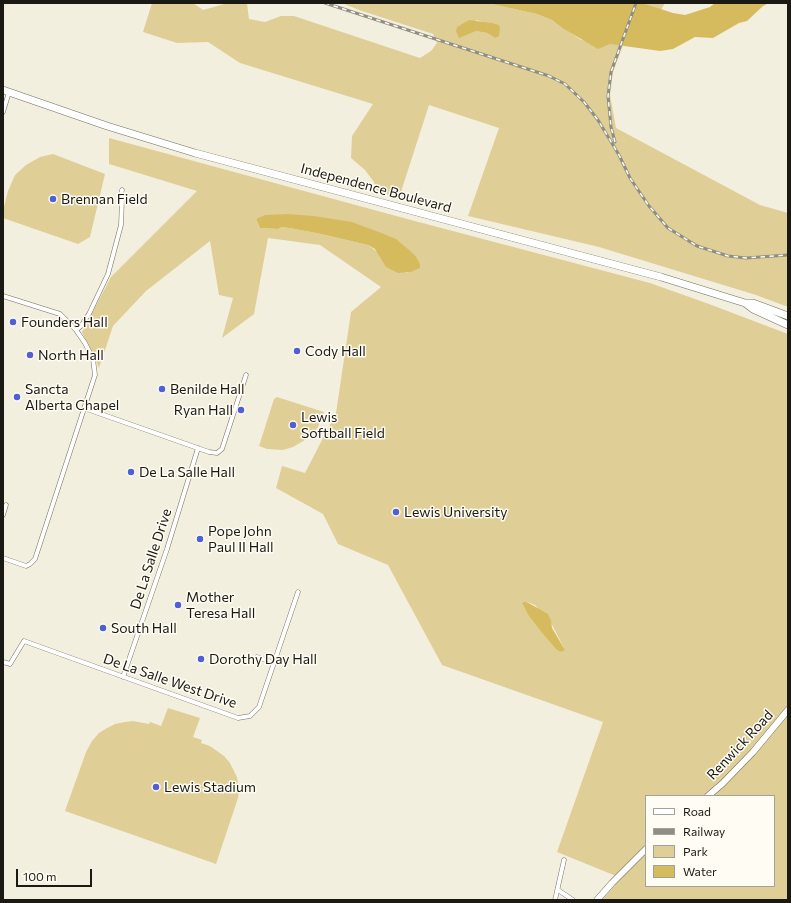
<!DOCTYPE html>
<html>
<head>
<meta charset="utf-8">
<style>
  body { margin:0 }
  #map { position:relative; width:791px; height:903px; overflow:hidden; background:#f3efdf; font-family:Commissioner,sans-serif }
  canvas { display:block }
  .frame { position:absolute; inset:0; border:4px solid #1a1913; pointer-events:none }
  .legend { position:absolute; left:645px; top:795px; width:130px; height:92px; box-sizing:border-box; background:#fffcf3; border:1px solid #a3a199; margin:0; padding:5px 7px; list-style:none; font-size:12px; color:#1a1913 }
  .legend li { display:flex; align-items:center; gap:8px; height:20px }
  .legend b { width:20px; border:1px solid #a3a199 }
  .scale { position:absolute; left:16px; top:869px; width:76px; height:18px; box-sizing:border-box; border:2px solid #1a1913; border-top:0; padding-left:5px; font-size:12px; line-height:14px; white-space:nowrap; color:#1a1913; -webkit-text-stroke:3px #fffcf3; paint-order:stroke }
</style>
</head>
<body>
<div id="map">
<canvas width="791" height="903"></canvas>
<div class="frame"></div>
<ul class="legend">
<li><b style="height:5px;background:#fff"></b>Road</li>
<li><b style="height:5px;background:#908e82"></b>Railway</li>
<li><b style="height:11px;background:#dfcf97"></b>Park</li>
<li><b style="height:11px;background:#d6bb5e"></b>Water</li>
</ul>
<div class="scale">100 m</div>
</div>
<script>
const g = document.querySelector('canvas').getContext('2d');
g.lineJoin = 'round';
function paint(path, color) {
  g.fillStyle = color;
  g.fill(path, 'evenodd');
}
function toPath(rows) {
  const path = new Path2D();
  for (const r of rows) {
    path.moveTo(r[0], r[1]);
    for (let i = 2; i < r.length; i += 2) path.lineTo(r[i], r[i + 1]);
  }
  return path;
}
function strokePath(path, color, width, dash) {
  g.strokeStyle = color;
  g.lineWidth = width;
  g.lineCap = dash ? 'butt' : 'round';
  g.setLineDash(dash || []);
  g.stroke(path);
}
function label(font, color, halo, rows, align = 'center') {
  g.font = font + ' Commissioner,sans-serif';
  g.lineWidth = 3;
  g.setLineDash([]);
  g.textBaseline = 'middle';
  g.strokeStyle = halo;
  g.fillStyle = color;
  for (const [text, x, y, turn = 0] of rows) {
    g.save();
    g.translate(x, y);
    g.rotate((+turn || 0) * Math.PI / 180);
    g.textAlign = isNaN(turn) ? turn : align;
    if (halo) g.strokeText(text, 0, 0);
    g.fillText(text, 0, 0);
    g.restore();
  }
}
paint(toPath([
  [152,3,193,3,203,10,228,3,247,3,249,19,265,22,281,16,294,16,420,58,431,51,437,43,433,34,359,10,342,3,487,3,537,14,552,20,581,40,623,45,613,72,610,95,616,128,760,205,788,213,788,307,756,295,599,247,468,216,499,128,429,105,399,198,377,191,374,182,365,170,351,158,352,136,373,104,240,63,208,42,177,43,143,32],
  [476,20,487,23,492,23,495,38,487,33,476,31],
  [642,3,665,3,661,10],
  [109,138,411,220,650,283,709,304,788,334,788,900,602,900,621,878,557,852,603,722,442,665,388,565,338,544,323,514,276,488,282,466,305,473,336,413,351,312,381,287,320,245,268,238,254,314,222,338,233,298,219,295,210,241,146,291,113,326,99,368,82,332,111,277,197,191,109,164],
  [256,219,411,252,415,255,420,268,406,273,368,245,321,234,295,229,282,227,278,229,260,228],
  [525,601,535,605,551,623,564,648,561,652,551,643,528,615,522,603],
  [646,796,774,796,774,886,646,886],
  [53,154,105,174,90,237,78,244,3,218,4,207,8,191,15,175,26,165,40,157],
  [277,397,324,412,318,427,310,437,293,447,283,450,267,449,259,446,274,399],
  [168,708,200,718,193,737,202,740,201,743,210,746,224,756,230,763,237,777,239,791,238,798,216,864,65,811,86,752,92,741,99,733,107,728,115,724,125,722,133,721,149,724,150,722,161,726]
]), '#dfcf97');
paint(toPath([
  [487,3,593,3,597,4,603,3,642,3,673,13,685,15,710,7,715,3,769,3,763,6,747,21,739,23,713,38,695,37,673,49,660,51,610,44,598,49,564,29,552,20,537,14],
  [469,20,492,23,499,25,500,29,499,36,495,38,487,33,476,31,459,38,456,31,457,27],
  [288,214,314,216,352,222,384,234,396,239,415,255,420,264,420,268,411,272,398,273,386,267,375,249,368,245,321,234,295,229,282,227,278,229,260,228,256,219,265,215],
  [525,601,548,614,551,620,552,628,565,650,561,652,556,649,543,634,528,615,522,603]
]), '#d6bb5e');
const street = toPath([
  [3,112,9,92],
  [3,296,60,314,76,330,85,343,93,359,95,375,35,559,30,564,26,566,3,558],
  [76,330,81,326,89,314,108,274,121,225,122,200,121,194,122,190],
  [84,408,209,452,217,453,222,449,246,375],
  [3,515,6,505],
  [257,657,274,663],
  [3,662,10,664,24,641,238,718,250,716,259,707,298,592],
  [123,677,167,549,198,448],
  [558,890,573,900],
  [555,900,564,860]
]);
const secondary = toPath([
  [708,796,723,783,753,752,788,710],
  [597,900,612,883,646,849]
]);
const primary = toPath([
  [3,90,107,126,195,153,661,277,745,303,753,309,788,325],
  [745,303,753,303,788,316]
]);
strokePath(street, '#736f61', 5);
strokePath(secondary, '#736f61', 7);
strokePath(primary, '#736f61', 8);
strokePath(street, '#fff', 4);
strokePath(secondary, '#fff', 6);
strokePath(primary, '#fff', 7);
const rail = toPath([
  [325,3,549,76,565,84,584,102,598,120,619,155,630,178,649,206,668,228,697,246,728,256,746,258,788,255],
  [615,142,611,127,608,96,611,72,636,3]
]);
strokePath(rail, '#908e82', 3);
strokePath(rail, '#fffcf3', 1.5, [4.5]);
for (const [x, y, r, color] of [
  [53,199,4,"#515fd5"],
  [13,322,4,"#515fd5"],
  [297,351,4,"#515fd5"],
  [30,355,4,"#515fd5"],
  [162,389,4,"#515fd5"],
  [17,397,4,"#515fd5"],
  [241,410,4,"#515fd5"],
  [293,425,4,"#515fd5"],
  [131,472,4,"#515fd5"],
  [396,512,4,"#515fd5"],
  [200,539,4,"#515fd5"],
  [178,605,4,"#515fd5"],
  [103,628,4,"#515fd5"],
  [201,659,4,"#515fd5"],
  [156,787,4,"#515fd5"]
]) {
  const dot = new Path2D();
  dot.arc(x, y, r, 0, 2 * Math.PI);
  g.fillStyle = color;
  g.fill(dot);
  strokePath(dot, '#fffcf3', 1.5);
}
label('14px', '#1a1913', '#fffcf3', [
  ["Independence Boulevard",376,188,15],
  ["De La Salle Drive",151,559,-72],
  ["De La Salle West Drive",170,681,19],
  ["Renwick Road",740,745,-47]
]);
label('14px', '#1a1913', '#fffcf3', [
  ["Brennan Field",61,199],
  ["Founders Hall",21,322],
  ["Cody Hall",305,351],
  ["North Hall",38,355],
  ["Sancta",25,389],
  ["Alberta Chapel",25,405],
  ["Benilde Hall",170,389],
  ["Ryan Hall",233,410,"right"],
  ["Lewis",301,417],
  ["Softball Field",301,433],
  ["De La Salle Hall",139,472],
  ["Lewis University",404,512],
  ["Pope John",208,531],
  ["Paul II Hall",208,547],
  ["Mother",186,597],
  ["Teresa Hall",186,613],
  ["South Hall",111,628],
  ["Dorothy Day Hall",209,659],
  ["Lewis Stadium",164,787]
], 'left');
</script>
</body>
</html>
